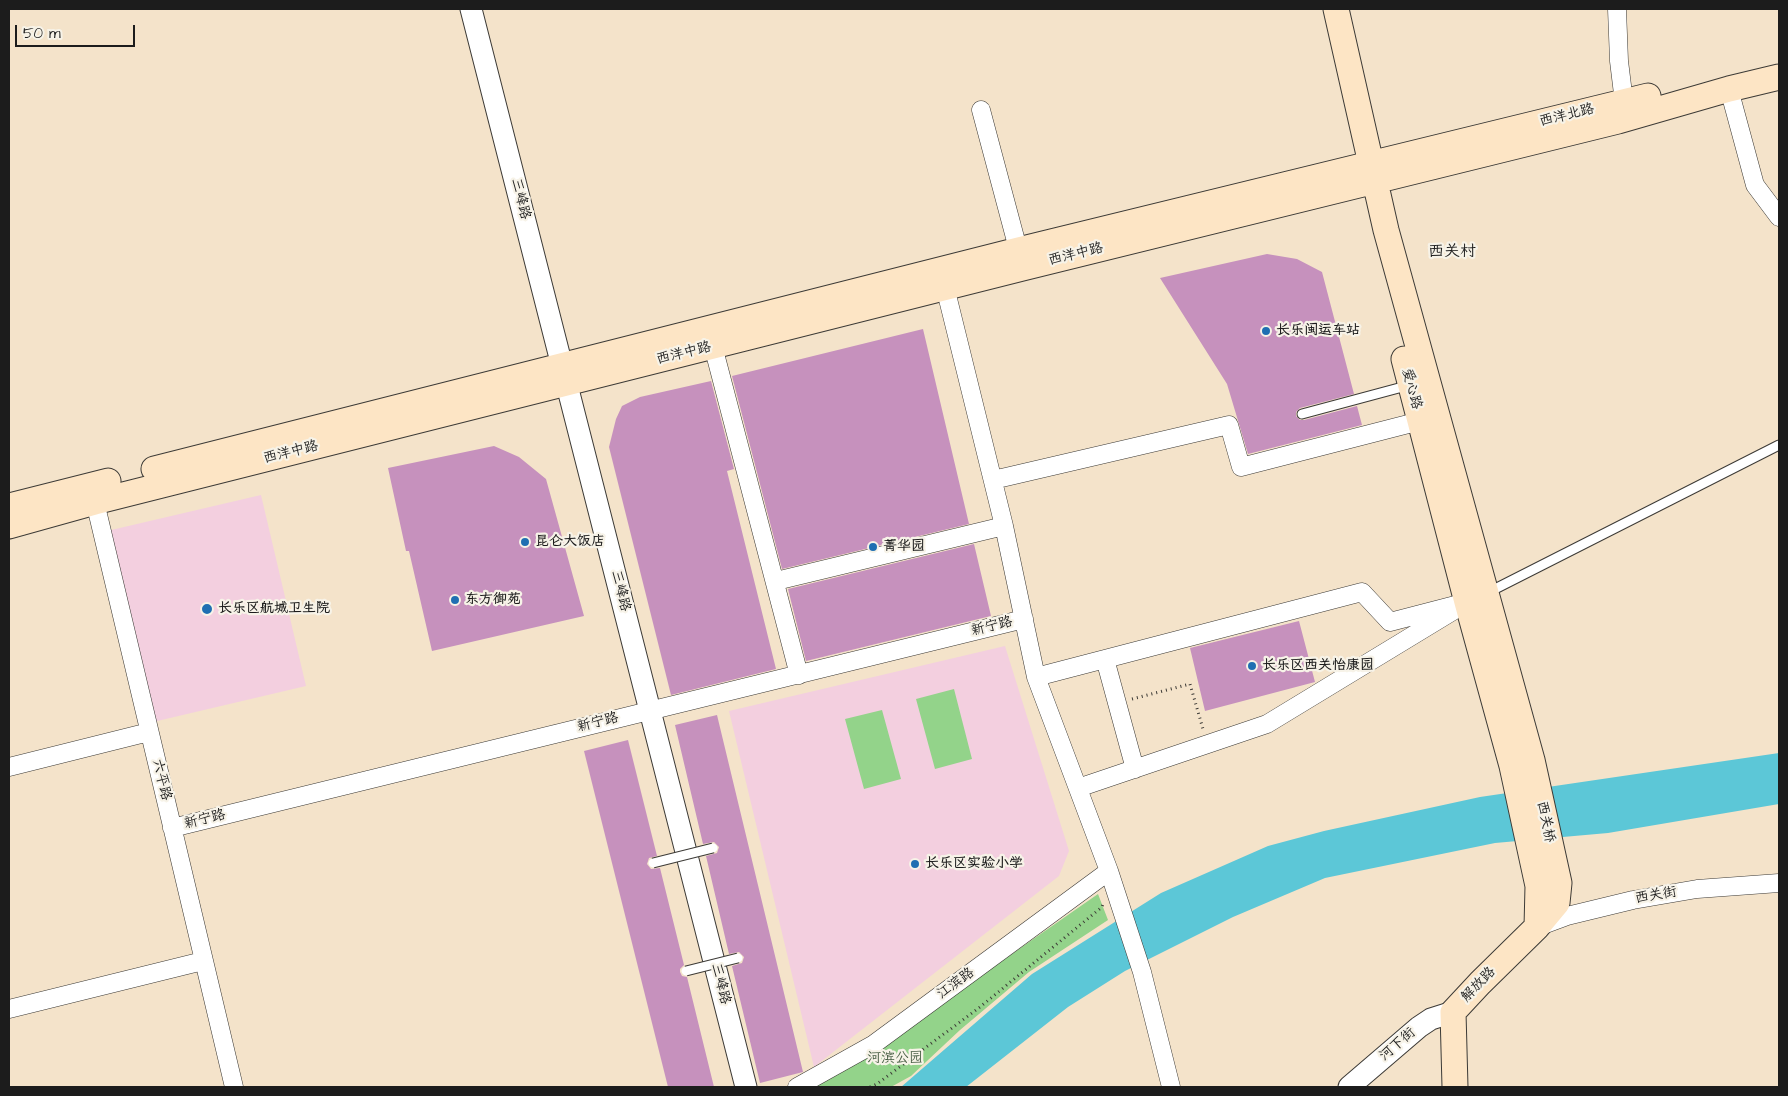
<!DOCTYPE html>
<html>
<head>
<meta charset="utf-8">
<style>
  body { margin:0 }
  #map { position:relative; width:1788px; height:1096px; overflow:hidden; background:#f4e3ca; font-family:"Architects Daughter",sans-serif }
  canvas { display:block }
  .frame { position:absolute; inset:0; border:10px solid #1c1c1c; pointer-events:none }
  .scale { position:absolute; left:15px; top:25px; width:120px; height:22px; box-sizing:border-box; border:2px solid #1c1c1c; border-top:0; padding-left:6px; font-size:15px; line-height:18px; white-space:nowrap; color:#1c1c1c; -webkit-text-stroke:4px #f7f3e8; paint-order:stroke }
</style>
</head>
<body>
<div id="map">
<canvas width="1788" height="1096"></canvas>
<div class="frame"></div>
<div class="scale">50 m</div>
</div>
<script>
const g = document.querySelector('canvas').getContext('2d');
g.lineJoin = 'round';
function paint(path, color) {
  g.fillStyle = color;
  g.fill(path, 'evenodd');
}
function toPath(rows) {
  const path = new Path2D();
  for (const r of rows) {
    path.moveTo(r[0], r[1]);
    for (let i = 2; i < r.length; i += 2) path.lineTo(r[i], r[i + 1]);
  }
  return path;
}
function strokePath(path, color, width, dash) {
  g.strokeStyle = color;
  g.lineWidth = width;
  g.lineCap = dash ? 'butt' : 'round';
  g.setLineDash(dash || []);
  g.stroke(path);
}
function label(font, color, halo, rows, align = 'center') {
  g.font = font + ' "Architects Daughter","LXGW WenKai TC",sans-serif';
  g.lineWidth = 4.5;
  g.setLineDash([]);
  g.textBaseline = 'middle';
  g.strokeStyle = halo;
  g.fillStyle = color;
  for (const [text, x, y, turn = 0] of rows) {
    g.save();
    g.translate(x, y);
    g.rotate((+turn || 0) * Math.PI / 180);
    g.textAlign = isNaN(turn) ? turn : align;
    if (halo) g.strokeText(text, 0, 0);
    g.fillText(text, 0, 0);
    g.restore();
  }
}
paint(toPath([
  [261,495,306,686,153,722,107,531],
  [1005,646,1069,851,1059,876,814,1067,729,711]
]), '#f3cfdf');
paint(toPath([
  [954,689,972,759,935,769,916,699],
  [882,710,901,779,864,789,845,719],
  [1098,894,1108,920,1029,972,960,1030,911,1076,891,1087,811,1087,940,1004]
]), '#93d38a');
paint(toPath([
  [1779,753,1779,804,1608,833,1495,843,1325,878,1233,917,1125,971,1068,1007,966,1087,901,1087,1032,974,1161,893,1268,846,1324,831,1480,797]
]), '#5cc7d7');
paint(toPath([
  [1267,254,1297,259,1322,272,1354,394,1300,408,1296,412,1296,416,1300,420,1304,420,1357,406,1362,425,1248,454,1227,384,1160,278],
  [923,329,969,524,782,569,732,376],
  [711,381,734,469,727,471,776,669,671,695,609,447,616,419,622,406,640,397],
  [494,446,519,457,546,479,584,616,432,651,409,551,406,551,388,468],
  [974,544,991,616,806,661,788,589],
  [1299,621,1315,682,1205,711,1190,648],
  [717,715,803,1072,760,1083,732,966,742,963,744,957,739,952,729,954,706,856,717,853,719,847,714,842,703,844,675,725],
  [628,740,657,856,649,858,647,864,651,869,660,868,684,965,680,969,680,972,682,976,687,977,714,1087,668,1087,584,751]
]), '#c691bd');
const service = toPath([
  [1302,414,1410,385],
  [1487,593,1779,445]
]);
const minor = toPath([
  [1617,9,1619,61,1624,102],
  [1729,89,1755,185,1779,217],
  [981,110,1021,260],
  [945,287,1004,526,1036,677,1109,871,1142,972,1171,1087],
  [713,346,799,675],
  [993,480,1229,425,1241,467,1420,421],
  [95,502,234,1087],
  [776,581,1004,526],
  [1105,659,1135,769],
  [1036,677,1362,592,1390,622,1467,602,1478,597],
  [9,767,149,732],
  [1078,788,1267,724,1453,611],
  [172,828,1024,619],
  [1540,926,1567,916,1633,900,1697,889,1779,883],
  [9,1009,203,961],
  [797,1087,874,1044,1109,871]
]);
const tertiary = toPath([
  [471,9,746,1087],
  [1349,1087,1419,1027,1431,1019,1453,1012]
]);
const secondary = toPath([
  [1336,9,1386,230,1532,760,1559,883,1557,903,1537,927,1480,983,1453,1012,1455,1087],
  [1404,359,1467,602,1512,766,1538,886,1537,927],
  [154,469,1018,250,1648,96],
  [9,506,108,481],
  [9,526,95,502,1023,268,1618,121,1729,89,1779,77]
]);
strokePath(service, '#3c3a36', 11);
strokePath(minor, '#3c3a36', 19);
strokePath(tertiary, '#3c3a36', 23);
strokePath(secondary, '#3c3a36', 27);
strokePath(toPath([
  [1132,699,1190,684,1203,729],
  [870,1087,877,1084,980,1007,1102,907,1103,904]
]), '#3c3a36', 3, [1, 4]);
strokePath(service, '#fff', 9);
strokePath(minor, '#fff', 18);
strokePath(tertiary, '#fff', 21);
strokePath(secondary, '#fde5c5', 25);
const serviceBridge = toPath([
  [653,863,713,848],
  [686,971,738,958]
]);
strokePath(serviceBridge, '#3c3a36', 11, []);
strokePath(serviceBridge, '#fff', 9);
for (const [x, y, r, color] of [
  [1266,331,5,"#1f6fb2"],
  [525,542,5,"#1f6fb2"],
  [873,547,5,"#1f6fb2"],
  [455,600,5,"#1f6fb2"],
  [207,609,6,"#1f6fb2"],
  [1252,666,5,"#1f6fb2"],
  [915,864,5,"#1f6fb2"]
]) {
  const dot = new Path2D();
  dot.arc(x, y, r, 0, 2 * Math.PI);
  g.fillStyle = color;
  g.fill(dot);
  strokePath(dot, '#f7f3e8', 2);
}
label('14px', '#1c1c1c', '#f7f3e8', [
  ["西洋北路",1567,116,-14],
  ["三峰路",520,199,76],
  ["西洋中路",1076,255,-14],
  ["西洋中路",684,354,-14],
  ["爱心路",1411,389,75],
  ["西洋中路",291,453,-14],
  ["三峰路",620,591,76],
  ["新宁路",992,627,-14],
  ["新宁路",598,723,-14],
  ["六平路",161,780,76],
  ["新宁路",205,820,-14],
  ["西关桥",1545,822,78],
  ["西关街",1656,896,-10],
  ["三峰路",720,984,76],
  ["江滨路",956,984,-36],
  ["解放路",1479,985,-46],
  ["河下街",1398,1045,-41]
]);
label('bold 14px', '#1c1c1c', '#f7f3e8', [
  ["长乐闽运车站",1276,331],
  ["昆仑大饭店",535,542],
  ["菁华园",883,547],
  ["东方御苑",465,600],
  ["长乐区航城卫生院",218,609],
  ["长乐区西关怡康园",1262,666],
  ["长乐区实验小学",925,864]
], 'left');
label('14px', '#465c42', '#f7f3e8', [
  ["河滨公园",895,1059]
]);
label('16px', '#1c1c1c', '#f7f3e8', [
  ["西关村",1452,253]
]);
</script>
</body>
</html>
